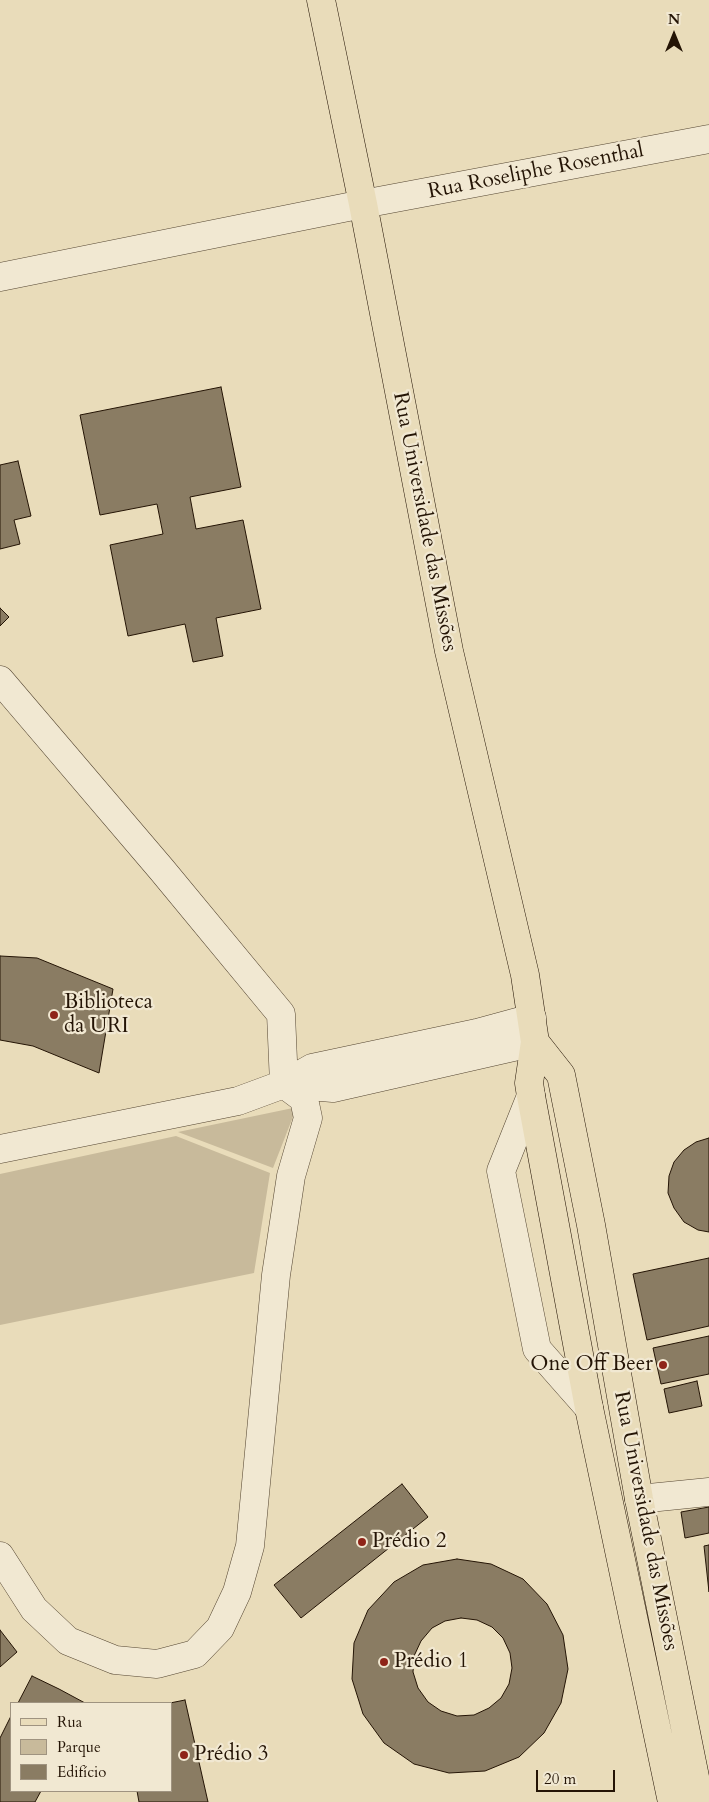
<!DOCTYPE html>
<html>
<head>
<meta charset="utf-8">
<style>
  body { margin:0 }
  #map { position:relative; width:709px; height:1802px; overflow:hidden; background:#e9dcba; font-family:Cardo,serif }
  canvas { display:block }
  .legend { position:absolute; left:10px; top:1702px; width:162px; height:90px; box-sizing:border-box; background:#f1e8d2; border:1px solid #9f9380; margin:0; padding:6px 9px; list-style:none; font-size:15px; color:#241405 }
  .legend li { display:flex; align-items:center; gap:10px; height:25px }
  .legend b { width:25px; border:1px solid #9f9380 }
  .north { position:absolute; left:649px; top:10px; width:50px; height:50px; -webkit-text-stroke:4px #f1e8d2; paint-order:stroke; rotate:0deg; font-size:14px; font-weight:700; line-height:20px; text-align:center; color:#241405 }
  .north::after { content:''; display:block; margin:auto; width:18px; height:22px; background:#241405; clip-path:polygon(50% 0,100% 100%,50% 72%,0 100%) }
  .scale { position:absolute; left:536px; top:1770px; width:79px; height:22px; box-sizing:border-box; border:2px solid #241405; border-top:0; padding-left:6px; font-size:15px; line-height:18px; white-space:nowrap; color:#241405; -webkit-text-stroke:4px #f1e8d2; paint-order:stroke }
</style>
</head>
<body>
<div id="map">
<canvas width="709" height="1802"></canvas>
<ul class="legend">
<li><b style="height:6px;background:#e9dcba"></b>Rua</li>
<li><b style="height:14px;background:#c8ba9b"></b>Parque</li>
<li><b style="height:14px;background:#8a7c63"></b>Edifício</li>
</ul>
<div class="north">N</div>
<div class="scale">20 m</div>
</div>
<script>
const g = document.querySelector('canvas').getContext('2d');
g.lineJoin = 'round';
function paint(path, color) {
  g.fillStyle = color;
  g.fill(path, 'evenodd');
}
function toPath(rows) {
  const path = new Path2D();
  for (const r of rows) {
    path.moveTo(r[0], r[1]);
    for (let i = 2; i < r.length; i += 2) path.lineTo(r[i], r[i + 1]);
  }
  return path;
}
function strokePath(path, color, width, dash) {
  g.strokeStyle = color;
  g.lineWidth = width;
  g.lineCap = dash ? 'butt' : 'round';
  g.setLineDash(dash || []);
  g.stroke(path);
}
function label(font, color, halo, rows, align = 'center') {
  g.font = font + ' Cardo,serif';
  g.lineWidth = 4.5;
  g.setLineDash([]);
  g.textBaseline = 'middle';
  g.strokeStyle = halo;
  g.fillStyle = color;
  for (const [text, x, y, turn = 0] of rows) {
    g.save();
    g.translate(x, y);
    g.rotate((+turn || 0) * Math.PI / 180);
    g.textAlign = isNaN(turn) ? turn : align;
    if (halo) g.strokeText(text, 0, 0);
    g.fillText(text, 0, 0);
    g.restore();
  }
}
paint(toPath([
  [293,1108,296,1109,273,1168,178,1132],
  [176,1136,270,1173,254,1273,0,1325,0,1174]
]), '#c8ba9b');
const building = toPath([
  [221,387,241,487,190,497,196,529,243,520,261,609,216,618,223,656,193,662,185,624,128,636,110,545,163,534,157,504,100,515,80,415,221,387],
  [18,461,31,516,14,520,20,544,0,549,0,465,18,461],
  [0,608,9,617,0,626,0,608],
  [0,956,37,958,113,989,99,1073,33,1046,0,1040,0,956],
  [709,1138,709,1232,698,1230,684,1222,674,1208,668,1193,669,1176,674,1162,684,1150,696,1142,709,1138],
  [709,1258,709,1326,647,1340,633,1274,709,1258],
  [709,1336,709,1374,661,1384,653,1348,709,1336],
  [697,1381,702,1406,669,1413,664,1389,697,1381],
  [402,1484,428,1517,301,1618,274,1585,402,1484],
  [709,1507,709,1533,685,1538,681,1512,709,1507],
  [709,1545,709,1592,704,1546,709,1545],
  [457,1559,491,1564,523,1579,547,1604,563,1635,568,1669,561,1703,544,1733,519,1757,485,1771,449,1773,414,1764,384,1743,363,1714,352,1679,354,1643,368,1610,394,1582,423,1565,457,1559],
  [461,1618,477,1620,492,1627,503,1638,510,1653,512,1668,509,1684,501,1698,489,1708,474,1715,457,1716,441,1711,428,1702,418,1688,413,1672,414,1656,421,1641,432,1628,445,1621,461,1618],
  [0,1630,17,1652,0,1667,0,1630],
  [32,1676,59,1689,85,1703,18,1703,32,1676],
  [185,1700,208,1802,139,1802,137,1791,171,1791,171,1703,170,1703,185,1700],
  [11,1716,11,1791,41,1791,35,1802,0,1802,0,1738,11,1716]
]);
paint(building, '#8a7c63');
strokePath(building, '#241405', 1);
const minor = toPath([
  [0,277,363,204,709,139],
  [0,680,162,870,281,1014,284,1084],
  [284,1084,333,1088,535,1042],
  [531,1096,501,1171,537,1349,589,1408],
  [0,1149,238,1101,284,1084,312,1068,477,1033,532,1018],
  [639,1499,709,1492],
  [0,1556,34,1609,68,1641,115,1660,157,1664,195,1654,220,1628,237,1592,250,1546,276,1275,291,1176,308,1118,304,1099,284,1084]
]);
const major = toPath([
  [321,0,363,204,449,651,525,975,535,1042,529,1083,531,1096,589,1408,672,1802],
  [535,1042,561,1075,591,1225,639,1499,700,1802]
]);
strokePath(minor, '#554632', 29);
strokePath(major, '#241405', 29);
strokePath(minor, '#f1e8d2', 28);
strokePath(major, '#e9dcba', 28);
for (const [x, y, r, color] of [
  [54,1015,5,"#8f2418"],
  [663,1365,5,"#8f2418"],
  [362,1542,5,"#8f2418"],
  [384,1662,5,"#8f2418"],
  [184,1755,5,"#8f2418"]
]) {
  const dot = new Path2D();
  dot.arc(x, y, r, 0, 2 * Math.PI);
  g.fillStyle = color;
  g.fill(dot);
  strokePath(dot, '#f1e8d2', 2);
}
label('21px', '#241405', '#f1e8d2', [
  ["Rua Roseliphe Rosenthal",536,172,-11],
  ["Rua Universidade das Missões",424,522,79],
  ["Rua Universidade das Missões",645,1521,79]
]);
label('21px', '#241405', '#f1e8d2', [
  ["Biblioteca",64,1003],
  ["da URI",64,1027],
  ["One Off Beer",653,1365,"right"],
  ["Prédio 2",372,1542],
  ["Prédio 1",394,1662],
  ["Prédio 3",194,1755]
], 'left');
</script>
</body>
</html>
